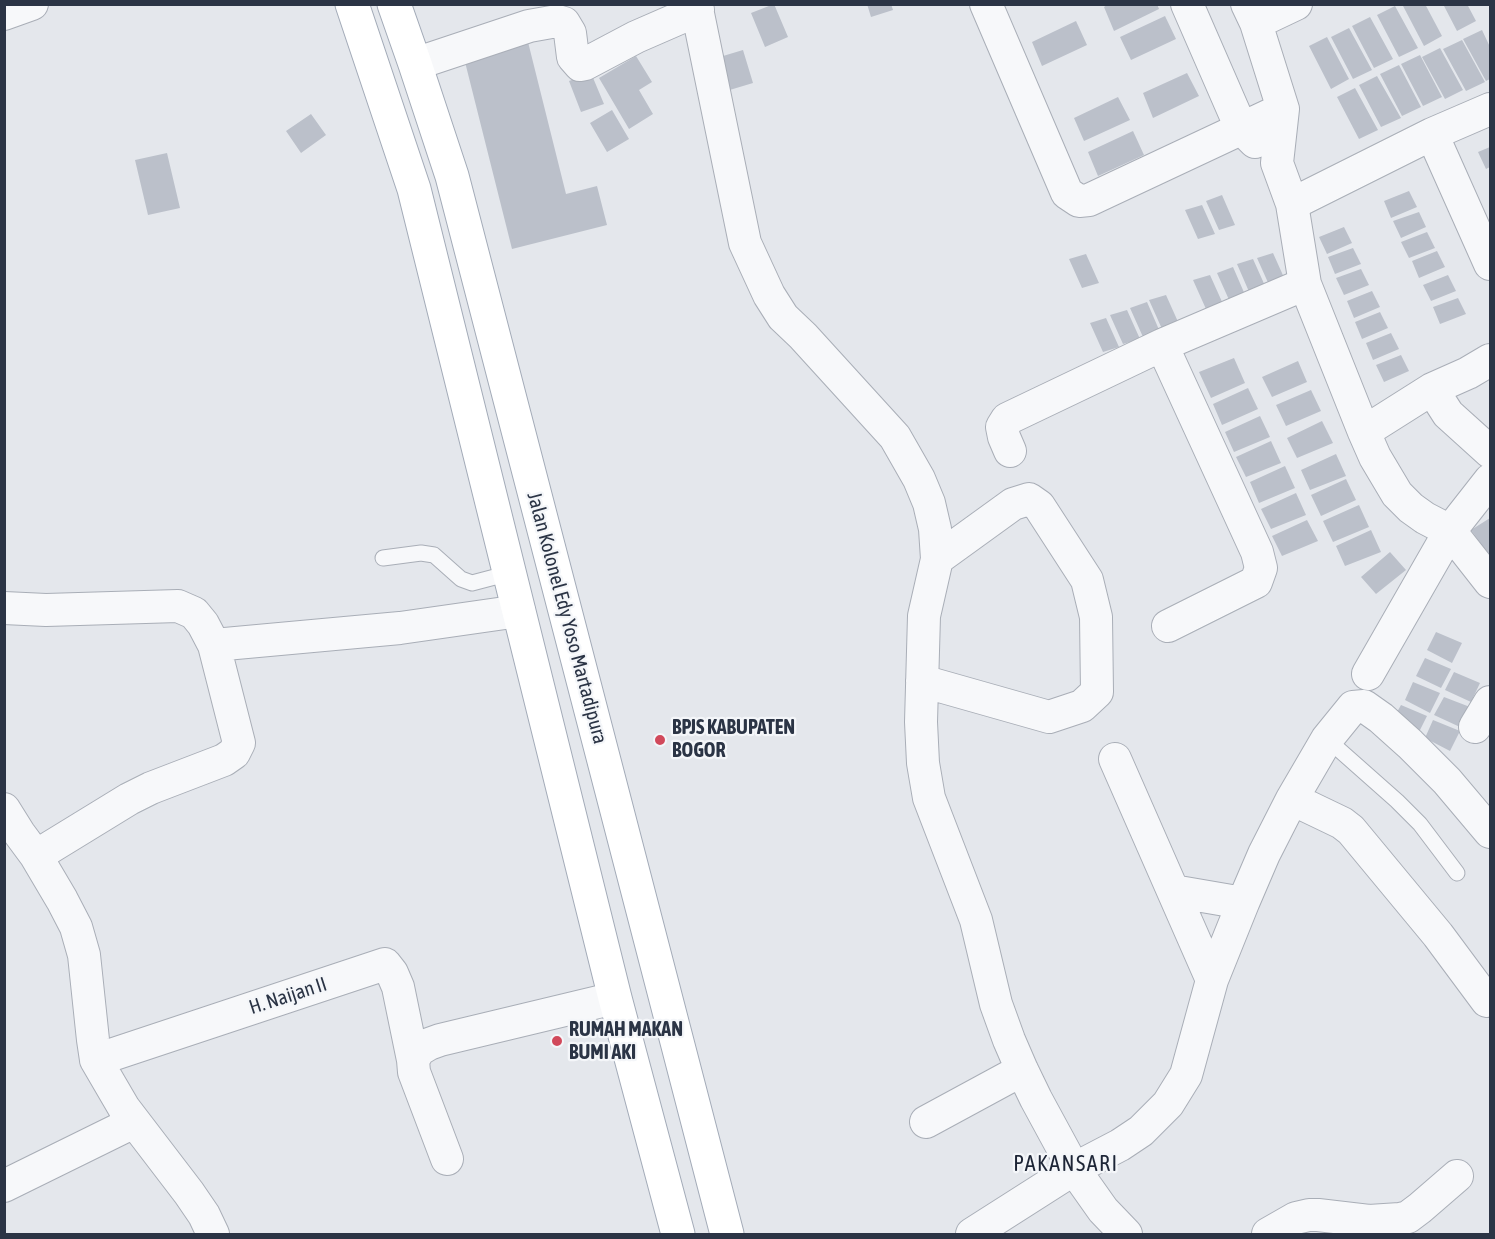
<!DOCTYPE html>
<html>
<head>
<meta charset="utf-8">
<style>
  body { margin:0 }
  #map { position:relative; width:1495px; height:1239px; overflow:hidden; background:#e4e7ec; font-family:"Asap Condensed",sans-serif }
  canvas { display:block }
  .frame { position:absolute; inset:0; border:6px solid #2b3445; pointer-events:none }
</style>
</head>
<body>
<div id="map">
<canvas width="1495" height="1239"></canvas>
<div class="frame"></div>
</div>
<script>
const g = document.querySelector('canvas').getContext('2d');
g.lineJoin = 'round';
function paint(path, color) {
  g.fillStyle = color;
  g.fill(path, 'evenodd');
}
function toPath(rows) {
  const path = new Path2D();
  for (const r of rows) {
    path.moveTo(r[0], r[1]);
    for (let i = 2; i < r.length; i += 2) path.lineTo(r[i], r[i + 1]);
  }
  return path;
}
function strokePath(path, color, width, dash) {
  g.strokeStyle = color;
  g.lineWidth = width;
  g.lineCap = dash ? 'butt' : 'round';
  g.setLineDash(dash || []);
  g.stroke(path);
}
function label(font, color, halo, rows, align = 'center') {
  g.font = font + ' "Asap Condensed",sans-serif';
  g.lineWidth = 4.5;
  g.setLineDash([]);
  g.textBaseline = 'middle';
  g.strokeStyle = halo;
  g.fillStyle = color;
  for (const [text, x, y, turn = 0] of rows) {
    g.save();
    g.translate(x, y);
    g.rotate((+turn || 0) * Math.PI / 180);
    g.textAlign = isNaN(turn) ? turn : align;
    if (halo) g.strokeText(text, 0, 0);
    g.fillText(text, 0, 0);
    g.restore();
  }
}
paint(toPath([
  [774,4,788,37,765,47,751,13],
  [867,4,891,4,893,10,871,17],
  [1108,4,1157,4,1159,9,1114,31,1104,7],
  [1402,4,1425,4,1442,36,1424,46],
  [1443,4,1467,4,1476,21,1457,31],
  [1395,6,1418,48,1399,57,1377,15],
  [1165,16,1176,39,1131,60,1120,37],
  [1370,17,1393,59,1374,68,1352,26],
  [1076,21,1087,45,1042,66,1032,42],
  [1349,28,1372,70,1353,79,1331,37],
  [1482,30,1490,47,1490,79,1486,81,1463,39],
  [1327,37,1349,79,1331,89,1309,46],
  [527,38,566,194,597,186,607,225,512,249,463,54],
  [1462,40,1485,82,1466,91,1443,49],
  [1440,48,1463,90,1445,99,1422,57],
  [743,50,753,83,723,92,713,59],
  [1420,55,1442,97,1423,106,1401,64],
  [636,56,652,82,639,90,653,114,629,129,599,78],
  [1399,65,1421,107,1402,116,1380,74],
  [591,73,604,104,581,112,569,81],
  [1187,73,1199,96,1153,118,1143,93],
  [1377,76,1401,118,1381,127,1359,85],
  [1355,88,1378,130,1359,139,1337,97],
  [1118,97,1130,120,1084,141,1074,118],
  [612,110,629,139,607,152,590,123],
  [311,114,326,135,301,153,286,131],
  [1133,131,1144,155,1098,176,1088,152],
  [1490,147,1490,167,1486,169,1478,152],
  [167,153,180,208,148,215,135,160],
  [1409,191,1417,207,1391,218,1384,201],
  [1222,195,1235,225,1219,230,1206,201],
  [1202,205,1215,234,1198,239,1185,210],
  [1419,212,1426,227,1401,238,1393,221],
  [1344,227,1352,243,1327,254,1319,237],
  [1427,232,1435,248,1409,258,1401,242],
  [1353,248,1361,264,1335,274,1328,257],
  [1437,251,1445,267,1419,278,1412,261],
  [1273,253,1286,282,1270,287,1257,258],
  [1086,254,1099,283,1082,288,1069,259],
  [1253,259,1266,288,1250,294,1237,264],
  [1233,267,1246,297,1230,302,1217,273],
  [1361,269,1369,285,1344,295,1336,278],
  [1210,275,1223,304,1206,309,1193,280],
  [1448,275,1456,291,1431,301,1423,285],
  [1372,291,1380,307,1354,318,1347,301],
  [1166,295,1179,324,1162,329,1149,300],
  [1458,298,1466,314,1440,324,1433,307],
  [1147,302,1160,332,1143,337,1130,308],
  [1127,310,1140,339,1123,344,1110,315],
  [1380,312,1388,328,1362,339,1355,322],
  [1106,318,1119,347,1103,352,1090,323],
  [1391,333,1399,349,1373,360,1366,343],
  [1401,355,1409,371,1384,382,1376,365],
  [1234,358,1245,383,1211,398,1199,372],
  [1298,361,1307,382,1272,397,1262,377],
  [1248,388,1258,409,1222,425,1213,404],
  [1311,390,1321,411,1286,426,1276,405],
  [1260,416,1270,437,1234,452,1225,432],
  [1322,421,1333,443,1297,458,1287,438],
  [1271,441,1281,463,1246,477,1236,457],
  [1336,454,1346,476,1310,490,1301,470],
  [1285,466,1295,488,1259,503,1250,482],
  [1346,479,1356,500,1321,516,1311,495],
  [1296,493,1306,515,1271,529,1261,509],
  [1359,505,1369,527,1333,542,1323,521],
  [1490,518,1490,552,1488,553,1471,530],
  [1307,520,1318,541,1282,556,1272,536],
  [1371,530,1381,552,1345,566,1336,546],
  [1390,552,1406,570,1376,594,1361,577],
  [1436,632,1462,643,1452,663,1427,650],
  [1425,658,1451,669,1441,688,1416,676],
  [1454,672,1480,683,1471,702,1445,690],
  [1413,682,1440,693,1430,713,1405,700],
  [1444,697,1470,707,1460,727,1434,715],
  [1401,705,1427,716,1417,736,1391,723],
  [1433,720,1460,731,1450,751,1425,738]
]), '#bbc0ca');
const service = toPath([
  [383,558,421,553,434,555,461,579,472,583,510,573],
  [1327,739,1397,801,1420,824,1457,873]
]);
const minor = toPath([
  [696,4,745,243,769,295,783,317,803,336,895,437,919,479,929,503,935,529,937,559,924,616,921,722,923,763,929,798,976,920,996,1004,1009,1040,1022,1070,1036,1099,1074,1169,1103,1210,1126,1234],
  [986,4,1067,193,1079,201,1089,200,1283,109],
  [1187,4,1241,128,1255,142],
  [1247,4,1256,23,1283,109,1277,163,1292,204,1305,284,1364,432,1375,457,1397,494,1411,508,1425,518,1450,531,1490,582],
  [4,14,32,4],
  [1256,23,1296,4],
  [415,64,529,26,557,21,564,23,570,33,573,57,580,65,585,64,636,37,698,10],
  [1432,134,1490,264],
  [1292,204,1432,134,1490,109],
  [1162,345,1257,552,1261,568,1256,582,1168,626],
  [1432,389,1448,414,1490,452],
  [1364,432,1432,389,1468,373,1490,360],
  [1010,451,1004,437,1002,427,1007,419,1162,345,1305,284],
  [4,608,46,610,178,606,194,613,203,624,214,645,239,743,234,753,224,760,151,788,129,799,36,856],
  [214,645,400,628,519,611],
  [1368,674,1450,531,1490,480],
  [922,681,1049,717,1082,706,1097,692,1096,617,1087,580,1039,506,1029,499,1013,504,937,559],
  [1475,727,1490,702],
  [1115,759,1212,980],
  [1292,799,1342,823,1351,830,1438,935,1487,1001],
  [4,809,19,833,36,856,62,900,76,927,84,955,93,1040,96,1060,124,1108,189,1193,204,1215,213,1234],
  [1173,891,1243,903],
  [96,1060,385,964,392,973,398,987,413,1060],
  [926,1122,1022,1070],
  [447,1159,414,1072,413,1060,419,1050,429,1044,440,1040,615,998],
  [4,1186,134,1122],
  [972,1234,1074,1169,1120,1145,1141,1131,1168,1104,1186,1075,1212,980,1243,903,1264,854,1292,799,1327,739,1353,707,1364,706,1381,718,1410,744,1447,781,1490,832],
  [1268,1234,1296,1218,1309,1215,1318,1215,1369,1221,1400,1219,1408,1217,1420,1208,1457,1176]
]);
const primary = toPath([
  [352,4,414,189,615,998,678,1234],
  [394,4,415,64,452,176,727,1234]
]);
strokePath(service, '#a9aeb7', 17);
strokePath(minor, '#a9aeb7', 34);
strokePath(primary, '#a3abb8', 35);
strokePath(service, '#f7f8fa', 15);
strokePath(minor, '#f7f8fa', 32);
strokePath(primary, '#fff', 33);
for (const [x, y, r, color] of [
  [660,740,6,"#d1495b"],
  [557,1041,6,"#d1495b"]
]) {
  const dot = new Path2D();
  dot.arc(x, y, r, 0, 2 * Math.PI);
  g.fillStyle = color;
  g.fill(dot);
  strokePath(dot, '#f4f6f9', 2);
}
label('20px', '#2b3445', '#f4f6f9', [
  ["Jalan Kolonel Edy Yoso Martadipura",567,618,75],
  ["H. Naijan II",288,996,-18]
]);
label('bold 20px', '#2b3445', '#f4f6f9', [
  ["BPJS KABUPATEN",672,728],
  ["BOGOR",672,751],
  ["RUMAH MAKAN",569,1030],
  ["BUMI AKI",569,1053]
], 'left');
g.letterSpacing = '1.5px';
label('22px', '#1d2536', '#f4f6f9', [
  ["PAKANSARI",1066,1164]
]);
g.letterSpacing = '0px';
</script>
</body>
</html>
